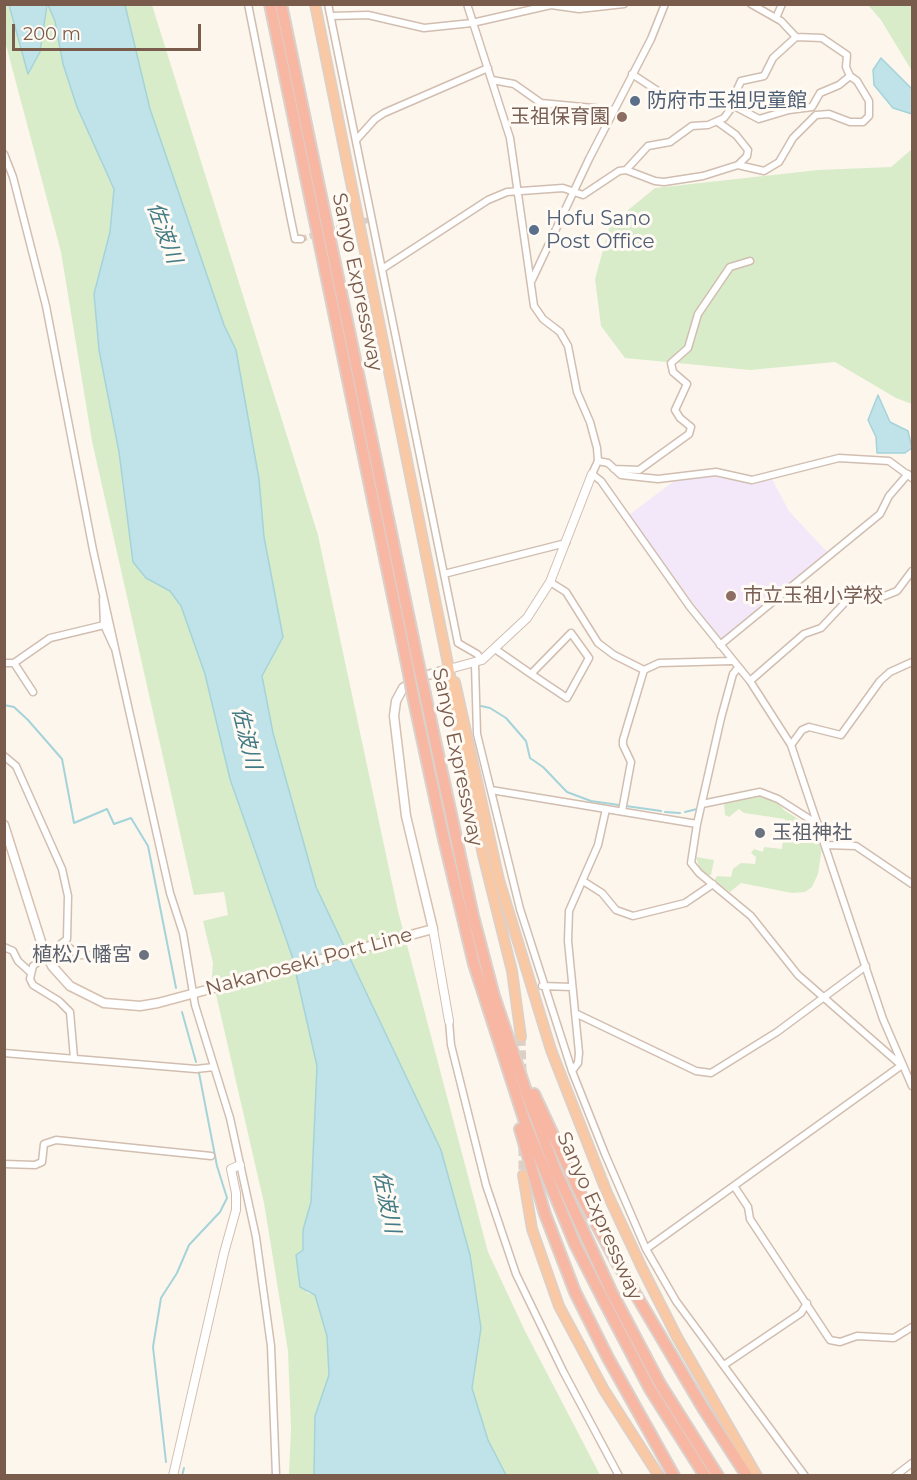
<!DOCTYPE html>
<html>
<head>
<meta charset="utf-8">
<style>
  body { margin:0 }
  #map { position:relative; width:917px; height:1480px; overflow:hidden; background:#fdf6ec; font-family:Montserrat,sans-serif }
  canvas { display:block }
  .frame { position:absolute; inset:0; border:6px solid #7a5c4d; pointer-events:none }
  .scale { position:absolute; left:12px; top:24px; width:189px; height:27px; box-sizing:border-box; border:3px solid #7a5c4d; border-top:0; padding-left:8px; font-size:18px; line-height:21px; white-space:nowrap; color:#7a5c4d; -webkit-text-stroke:4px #fffaf3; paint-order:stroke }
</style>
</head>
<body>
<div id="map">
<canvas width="917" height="1480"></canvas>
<div class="frame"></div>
<div class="scale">200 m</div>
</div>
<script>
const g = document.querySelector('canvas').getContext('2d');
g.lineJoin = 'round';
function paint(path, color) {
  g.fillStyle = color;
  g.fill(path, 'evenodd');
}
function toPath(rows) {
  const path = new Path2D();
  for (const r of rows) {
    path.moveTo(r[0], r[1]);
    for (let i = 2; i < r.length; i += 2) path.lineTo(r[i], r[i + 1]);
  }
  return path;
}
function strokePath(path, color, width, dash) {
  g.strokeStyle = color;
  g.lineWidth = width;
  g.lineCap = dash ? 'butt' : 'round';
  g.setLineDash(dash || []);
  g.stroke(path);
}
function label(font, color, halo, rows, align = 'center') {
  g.font = font + ' Montserrat,"Noto Sans JP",sans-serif';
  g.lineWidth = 6;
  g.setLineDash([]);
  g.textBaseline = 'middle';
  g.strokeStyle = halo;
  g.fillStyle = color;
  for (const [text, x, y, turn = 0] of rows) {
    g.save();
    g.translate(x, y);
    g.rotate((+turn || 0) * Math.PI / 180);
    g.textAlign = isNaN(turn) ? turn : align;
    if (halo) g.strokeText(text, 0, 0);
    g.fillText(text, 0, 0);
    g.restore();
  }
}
paint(toPath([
  [713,475,753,483,772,479,789,511,827,552,720,640,629,515,674,481]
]), '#f3e8fa');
paint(toPath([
  [4,5,9,5,28,73,48,5,55,21,63,64,114,189,110,232,94,295,99,350,146,578,170,591,181,606,205,674,230,779,292,956,317,1066,311,1202,303,1230,303,1250,307,1293,315,1295,327,1336,329,1375,315,1416,314,1475,289,1475,291,1429,288,1351,278,1289,264,1203,212,977,213,963,203,921,228,915,224,892,194,895,92,441,61,252,5,41],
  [125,5,152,5,318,535,398,911,488,1252,525,1331,600,1475,506,1475,488,1440,472,1388,481,1328,470,1255,441,1150,316,887,273,733,262,676,283,637,264,537,259,479,236,350,224,325,150,109],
  [868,5,912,5,912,71,881,20],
  [912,149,912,404,896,398,835,362,750,370,625,358,601,326,595,279,610,225,655,188,818,170,891,167],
  [761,795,777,801,784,810,817,831,822,847,818,874,812,887,805,892,792,893,741,883,730,892,714,881,717,876,731,877,733,869,741,863,755,864,756,857,751,853,754,849,763,852,764,847,782,849,785,819,744,813,739,809,729,817,725,815,724,803],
  [696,857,714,860,711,875,706,875,700,870]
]), '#d8ecc9');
const water = toPath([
  [9,5,47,5,40,52,28,74,9,5],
  [48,5,125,5,150,109,224,325,236,350,259,479,264,537,283,637,262,676,273,733,316,887,441,1150,470,1255,481,1328,472,1388,488,1440,506,1475,314,1475,315,1416,329,1375,327,1336,315,1295,300,1287,296,1255,303,1250,303,1230,311,1202,317,1066,292,956,230,779,205,674,181,606,170,591,146,578,133,562,119,452,99,350,94,294,110,232,114,189,77,107,63,64,55,21,48,5],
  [881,58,912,89,912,114,893,108,874,85,873,70,881,58],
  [878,395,890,422,908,431,912,448,905,453,877,453,876,437,868,420,878,395]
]);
paint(water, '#bfe3e8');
strokePath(water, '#a5d3da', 1.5);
strokePath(toPath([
  [4,705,14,707,28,720,62,759,74,823,107,809,114,824,131,818,148,846,176,988],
  [481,706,490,708,506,718,526,741,530,758,543,767,567,792,591,801,661,811],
  [665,812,680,813],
  [685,812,697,809],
  [182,1012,196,1062],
  [166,1462,153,1347,161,1298,177,1273,189,1245,220,1212,227,1198,217,1166,199,1073],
  [182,1476,184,1468]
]), '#a5d3da', 2);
strokePath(toPath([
  [328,231,372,219],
  [301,239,318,234]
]), '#dcd0c4', 6, [6, 3]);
strokePath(toPath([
  [521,1037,522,1073],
  [523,1147,523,1175]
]), '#dcd0c4', 9, [9, 4.5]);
const minor = toPath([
  [248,4,291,220,295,239,301,239],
  [328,4,458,643,477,654,482,660],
  [467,4,510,138,534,306,543,319,560,332,568,346,577,392,590,422,597,448,598,461,592,474,601,481,690,607,750,681,791,745,883,1019,912,1086],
  [331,16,368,15,424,28,472,23,551,5,579,9,624,4],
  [776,18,782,4],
  [632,74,667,97,677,100,704,96,719,98,759,119,789,110,812,107,820,93,839,85,850,76],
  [492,80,514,84,541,103,614,110],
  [718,122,736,135,748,150,747,156,738,165],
  [357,139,375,119,384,113,488,68],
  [4,154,13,177,46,306,93,550,170,893,183,933,195,1005,230,1118,256,1237,271,1346,276,1476],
  [626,170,655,181,664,182,703,176,738,165,764,171,779,162,793,138,816,115,829,114,850,122,863,122,869,116,869,101,857,81,850,76,846,67,847,55,822,38,796,37],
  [382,269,488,200,507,192,563,188,583,195,619,171,626,170,648,146,670,142,692,126,708,125,724,118,733,106,733,98,741,81,764,76,773,58,796,37,781,21,751,4],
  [532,280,589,159,651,39,665,4],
  [598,461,608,463,621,475,658,479,716,472,752,480,839,458,889,461,912,478],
  [614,469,639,470,689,434,691,427,680,418,675,410,687,384,673,372,671,363,688,348,698,314,730,267,750,261],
  [444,574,566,543],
  [550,582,566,592,598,643,614,655,644,670,659,663,732,661],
  [103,599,104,625,114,647],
  [720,645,880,514,889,496,908,474],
  [495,649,531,674,567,698,589,658,571,633,531,674],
  [4,663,14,663,50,638,104,625],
  [14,663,33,692],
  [475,664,477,734,520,909,572,1071,605,1154,646,1249,676,1301,805,1476],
  [738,668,733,674,721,718,697,824,691,863,699,873,751,916,798,975,901,1065],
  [750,681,804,634,821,628,852,595,882,597,897,591,912,571],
  [791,745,802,730,809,727,841,735,880,681,890,672,912,662],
  [4,756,16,766,62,869,68,896,67,939,33,966,30,979,33,985,59,1001,70,1012,74,1058],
  [491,790,697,824],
  [702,804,760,792,778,799,819,825],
  [622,811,631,762,623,745,623,740,644,670],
  [826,845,856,846,912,884],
  [583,881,602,893,616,910,633,916,685,903,713,884],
  [64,944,79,955,110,956],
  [4,947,13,951,18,961,30,972],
  [542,986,572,987],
  [575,1013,696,1071,711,1073,777,1032,866,966],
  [449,1021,451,1045,486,1185,516,1274,563,1371,619,1476],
  [4,1053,196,1069,214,1067],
  [572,1071,578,1063,579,1053,568,941,569,911,598,845,606,809],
  [4,1164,35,1165,42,1162,44,1144,56,1140,211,1156],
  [734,1186,748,1207,750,1219,830,1340,840,1342,857,1336,894,1338,912,1327],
  [646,1249,902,1065],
  [724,1365,801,1313,807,1303],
  [895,1476,912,1463]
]);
const tertiary = toPath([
  [449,669,482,660,527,618,550,582,592,474],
  [433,929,449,1021],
  [173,1476,224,1253,236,1210,236,1193,231,1169,240,1165]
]);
const secondary = toPath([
  [4,825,42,945,52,966,70,986,104,1003,140,1006,158,1003,433,929,406,816,394,716,396,701,403,688,417,678,449,669]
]);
const trunk = toPath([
  [315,4,449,669,464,763,483,855,512,971,521,1037],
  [455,682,499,880,551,1050,607,1193,642,1268,677,1337,757,1476],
  [523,1175,532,1229,559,1306,604,1390,659,1476]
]);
const motorway = toPath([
  [270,4,408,669],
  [281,4,419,667],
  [425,694,473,916,494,996,528,1097,555,1169,611,1291,660,1384,718,1476],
  [413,696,443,835,474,964,526,1125,575,1244,603,1299,650,1389,705,1476],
  [534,1094,581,1195,616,1261,703,1408,747,1476],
  [520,1129,545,1214,575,1292,608,1358,674,1476]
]);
strokePath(minor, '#d1beb0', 9);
strokePath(tertiary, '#d1beb0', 10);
strokePath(secondary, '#d6c0b0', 11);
strokePath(trunk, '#dad1cd', 12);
strokePath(motorway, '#dad1cd', 14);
strokePath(minor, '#fff', 6);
strokePath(tertiary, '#fff', 8);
strokePath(secondary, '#fff', 8);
strokePath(trunk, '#f9c8a4', 9);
strokePath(motorway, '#f7b7a3', 10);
const motorwayBridge = toPath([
  [419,667,425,694],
  [408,669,413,696]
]);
strokePath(motorwayBridge, '#dad1cd', 14, []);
strokePath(motorwayBridge, '#f7b7a3', 10);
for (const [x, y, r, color] of [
  [635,101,6,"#5c6f8a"],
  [622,117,6,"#8d6e63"],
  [534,230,6,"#5c6f8a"],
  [731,596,6,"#8d6e63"],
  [760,833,6,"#6b7280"],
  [144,955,6,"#6b7280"]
]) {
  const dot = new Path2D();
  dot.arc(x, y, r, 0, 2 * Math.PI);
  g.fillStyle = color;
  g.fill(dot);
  strokePath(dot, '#fffaf3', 2);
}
label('20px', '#4e5e75', '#fffaf3', [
  ["防府市玉祖児童館",647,101],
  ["Hofu Sano",546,219],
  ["Post Office",546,242]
], 'left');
label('20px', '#785e54', '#fffaf3', [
  ["玉祖保育園",610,117],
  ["市立玉祖小学校",743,596,"left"]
], 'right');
label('20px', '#7a5c4d', '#fffaf3', [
  ["Sanyo Expressway",357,282,78],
  ["Sanyo Expressway",457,757,78],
  ["Nakanoseki Port Line",309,962,-15],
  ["Sanyo Expressway",599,1216,66]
]);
label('20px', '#5b616d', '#fffaf3', [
  ["玉祖神社",772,833],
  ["植松八幡宮",132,955,"right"]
], 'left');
label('italic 21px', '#437c86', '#fffaf3', [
  ["佐波川",164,233,70],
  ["佐波川",246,738,76],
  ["佐波川",386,1202,78]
]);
</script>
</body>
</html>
